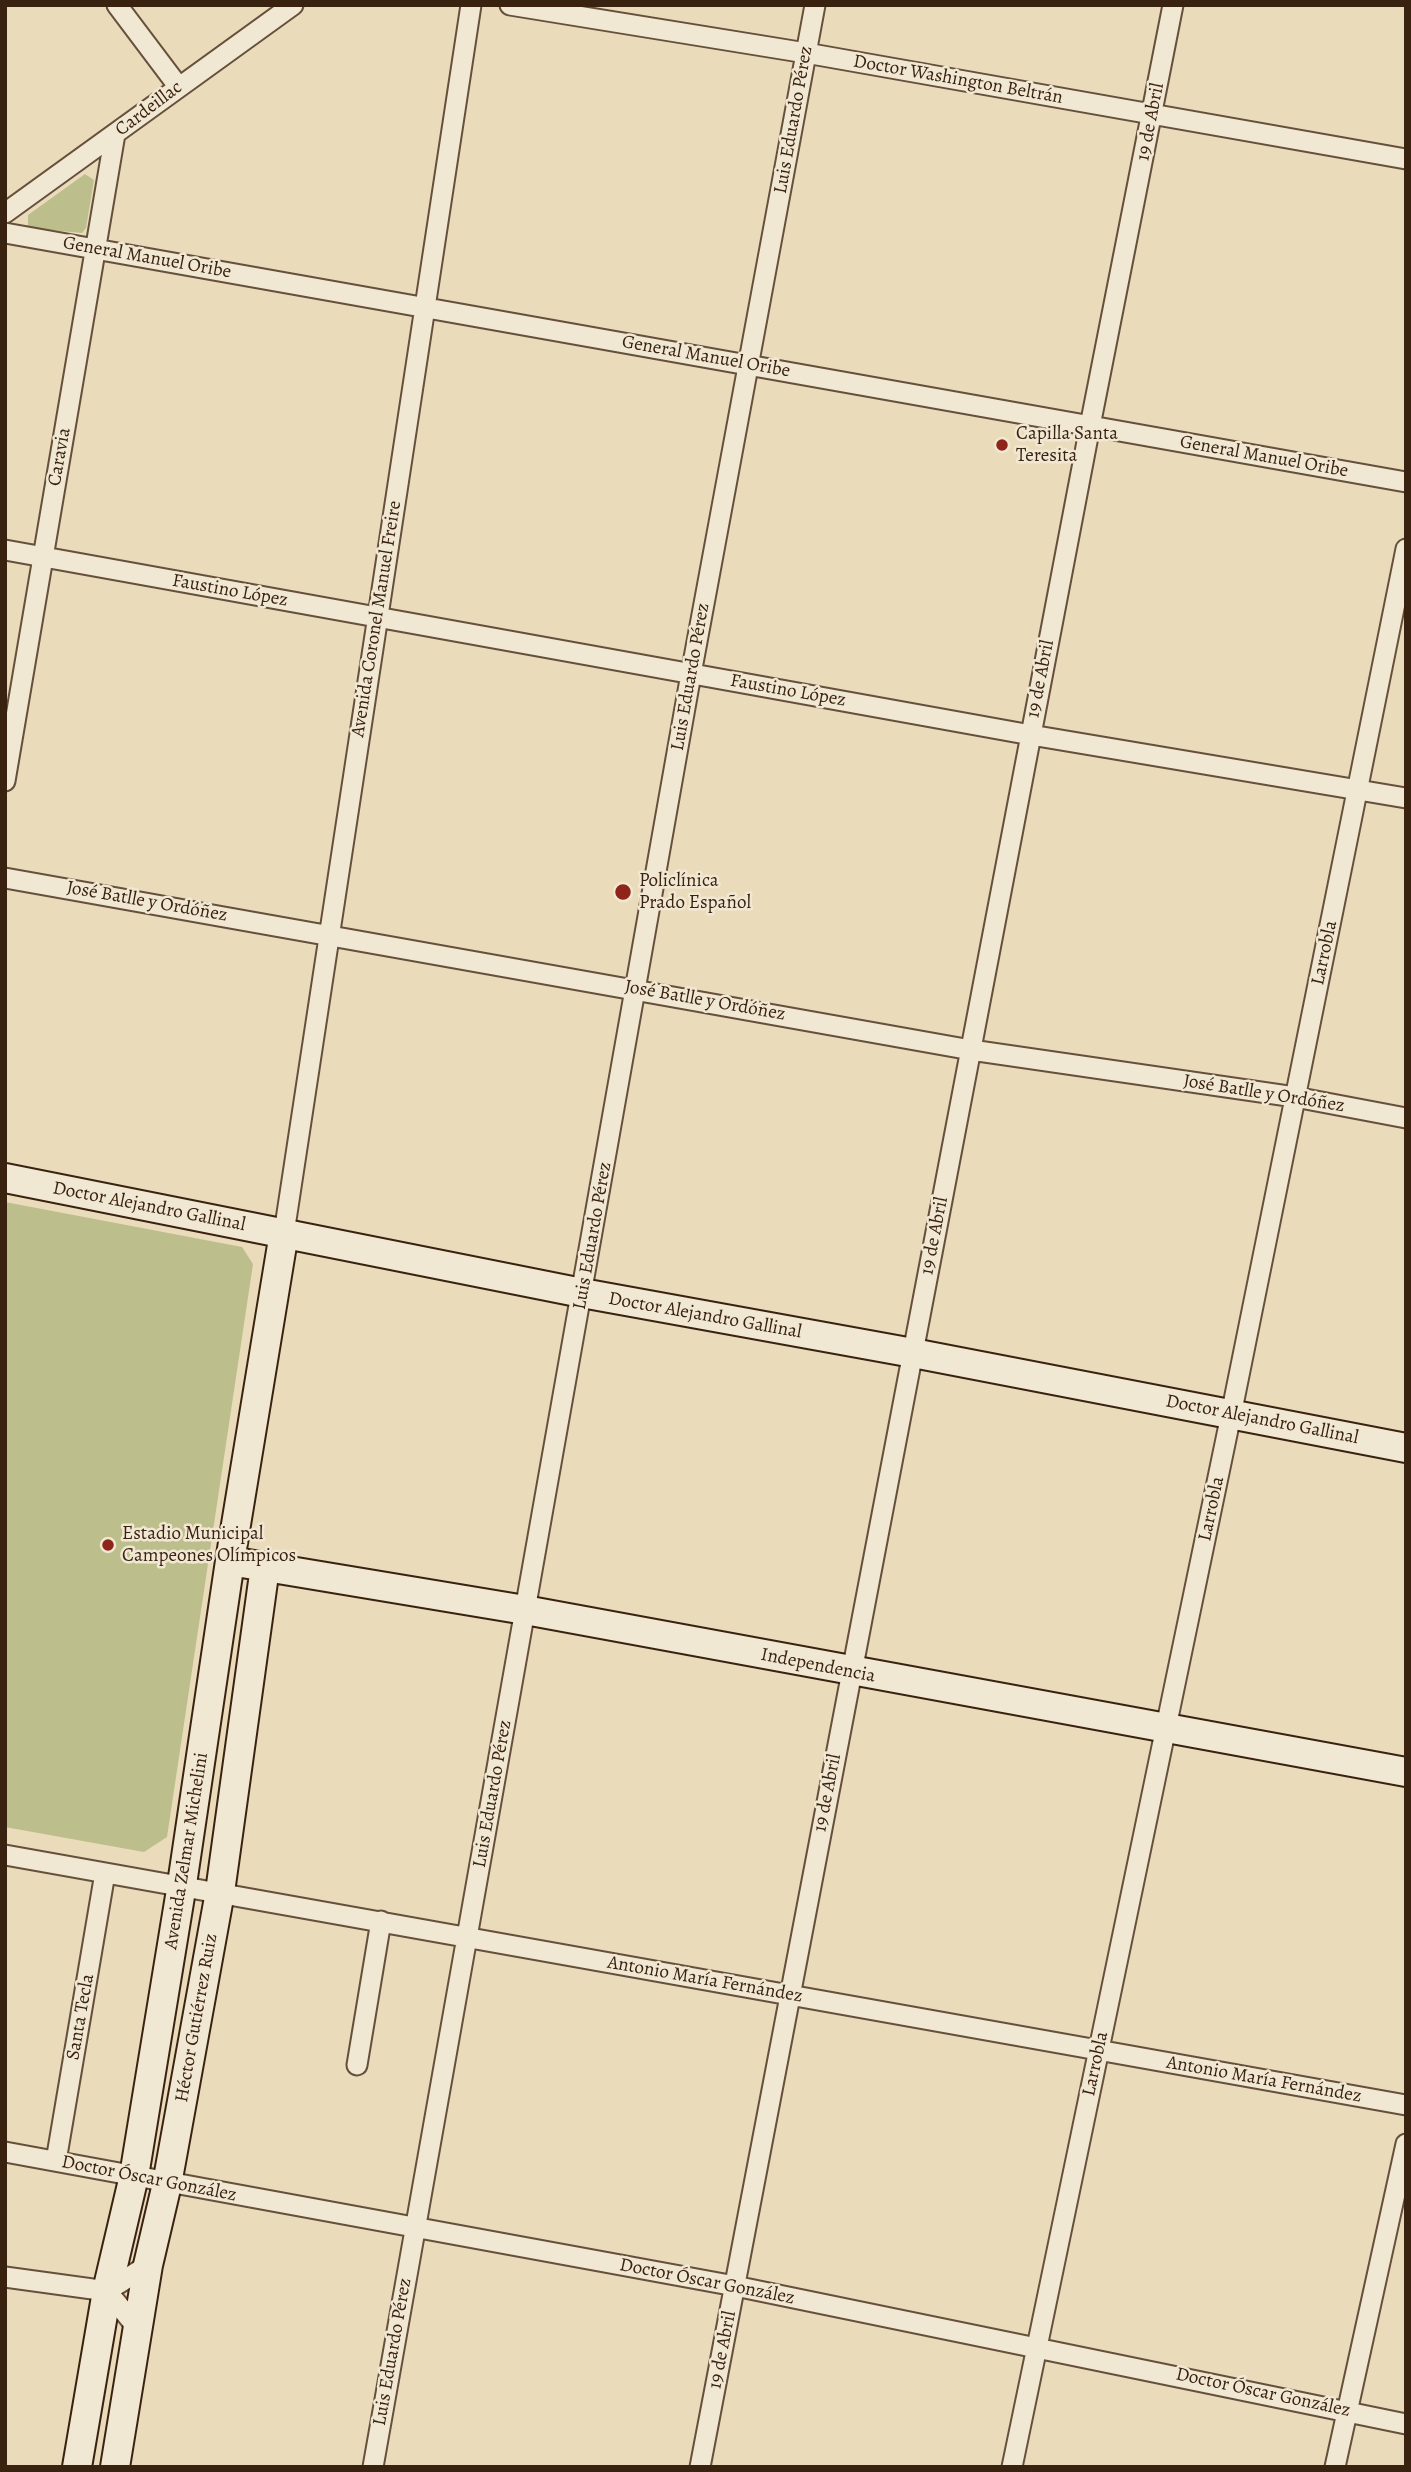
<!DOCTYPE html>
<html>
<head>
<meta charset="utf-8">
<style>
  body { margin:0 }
  #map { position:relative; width:1411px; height:2472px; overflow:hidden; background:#eadbbb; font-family:Alegreya,serif }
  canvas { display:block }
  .frame { position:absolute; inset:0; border:7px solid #3a2211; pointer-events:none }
</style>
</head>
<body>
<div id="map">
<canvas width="1411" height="2472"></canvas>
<div class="frame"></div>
</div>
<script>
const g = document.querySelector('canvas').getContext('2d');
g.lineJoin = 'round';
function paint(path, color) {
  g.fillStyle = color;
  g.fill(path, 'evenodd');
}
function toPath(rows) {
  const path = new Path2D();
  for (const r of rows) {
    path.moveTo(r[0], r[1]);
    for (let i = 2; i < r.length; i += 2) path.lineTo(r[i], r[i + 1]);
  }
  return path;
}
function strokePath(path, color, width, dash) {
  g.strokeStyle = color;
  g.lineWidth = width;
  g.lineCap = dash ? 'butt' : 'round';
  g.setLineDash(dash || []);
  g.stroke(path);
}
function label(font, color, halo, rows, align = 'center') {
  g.font = font + ' Alegreya,serif';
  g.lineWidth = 5;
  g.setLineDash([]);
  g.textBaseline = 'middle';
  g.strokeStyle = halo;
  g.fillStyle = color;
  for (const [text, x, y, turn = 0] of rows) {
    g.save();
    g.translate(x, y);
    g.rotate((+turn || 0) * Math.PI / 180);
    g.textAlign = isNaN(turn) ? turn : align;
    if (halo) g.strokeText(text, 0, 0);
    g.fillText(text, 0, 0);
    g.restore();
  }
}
paint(toPath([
  [85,174,94,180,86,228,82,233,28,228,28,215],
  [5,1202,242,1247,253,1264,167,1837,144,1852,5,1827]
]), '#bcbe8c');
const street = toPath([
  [117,5,178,86],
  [510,5,806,53,1406,159],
  [5,213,293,5],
  [5,233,1406,482],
  [5,550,1031,735,1406,798],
  [5,781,115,134],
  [5,878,971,1050,1295,1097,1406,1118],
  [284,1233,471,5],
  [5,1855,1406,2105],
  [357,2065,381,1921],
  [5,2152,735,2286,1406,2424],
  [56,2161,105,1873],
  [5,2277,107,2291],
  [107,2291,139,2330],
  [107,2291,148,2265],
  [373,2467,691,674,815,5],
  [700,2467,1090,426,1173,5],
  [1012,2467,1231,1415,1406,549],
  [1335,2467,1406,2144]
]);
const secondary = toPath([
  [5,1178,582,1293,913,1353,1406,1448],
  [230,1561,525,1610,1406,1772],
  [77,2467,107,2291,134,2176,182,1884,230,1561,284,1233],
  [115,2467,148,2265,167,2184,220,1892,265,1567]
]);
strokePath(street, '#66503c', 23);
strokePath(secondary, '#3a2211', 32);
strokePath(street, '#f1e8d3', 19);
strokePath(secondary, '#f1e8d3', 28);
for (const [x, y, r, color] of [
  [1002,445,7,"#8f2418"],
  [623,892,9,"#8f2418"],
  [108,1545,7,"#8f2418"]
]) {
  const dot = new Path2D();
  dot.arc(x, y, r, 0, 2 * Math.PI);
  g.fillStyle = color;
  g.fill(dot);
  strokePath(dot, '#f1e8d3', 2.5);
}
label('19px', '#3a2211', '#f1e8d3', [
  ["Doctor Washington Beltrán",958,80,10],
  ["Cardeillac",149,109,-37],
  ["Luis Eduardo Pérez",794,120,-80],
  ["19 de Abril",1151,122,-79],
  ["General Manuel Oribe",147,258,10],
  ["General Manuel Oribe",706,357,10],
  ["Caravia",60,457,-80],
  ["General Manuel Oribe",1264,457,10],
  ["Faustino López",230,591,10],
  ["Avenida Coronel Manuel Freire",377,619,-81],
  ["Luis Eduardo Pérez",691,677,-80],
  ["19 de Abril",1041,679,-79],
  ["Faustino López",788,691,10],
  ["José Batlle y Ordóñez",147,902,10],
  ["Larrobla",1325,953,-78],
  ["José Batlle y Ordóñez",705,1001,10],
  ["José Batlle y Ordóñez",1264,1094,9],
  ["Doctor Alejandro Gallinal",149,1207,11],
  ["Luis Eduardo Pérez",593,1236,-80],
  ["19 de Abril",935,1236,-79],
  ["Doctor Alejandro Gallinal",705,1316,10],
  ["Doctor Alejandro Gallinal",1262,1420,11],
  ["Larrobla",1212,1509,-78],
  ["Independencia",818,1666,11],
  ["19 de Abril",828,1793,-79],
  ["Luis Eduardo Pérez",493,1794,-80],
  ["Avenida Zelmar Michelini",187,1851,-81],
  ["Antonio María Fernández",705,1980,10],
  ["Santa Tecla",81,2017,-80],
  ["Héctor Gutiérrez Ruiz",197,2018,-80],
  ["Larrobla",1096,2064,-78],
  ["Antonio María Fernández",1264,2080,10],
  ["Doctor Óscar González",149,2179,11],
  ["Doctor Óscar González",707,2282,11],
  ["19 de Abril",723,2350,-79],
  ["Luis Eduardo Pérez",393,2352,-80],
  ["Doctor Óscar González",1263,2393,12]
]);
label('19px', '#3a2211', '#f1e8d3', [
  ["Capilla Santa",1016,434],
  ["Teresita",1016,456],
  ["Policlínica",639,881],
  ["Prado Español",639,903],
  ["Estadio Municipal",122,1534],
  ["Campeones Olímpicos",122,1556]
], 'left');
</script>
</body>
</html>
